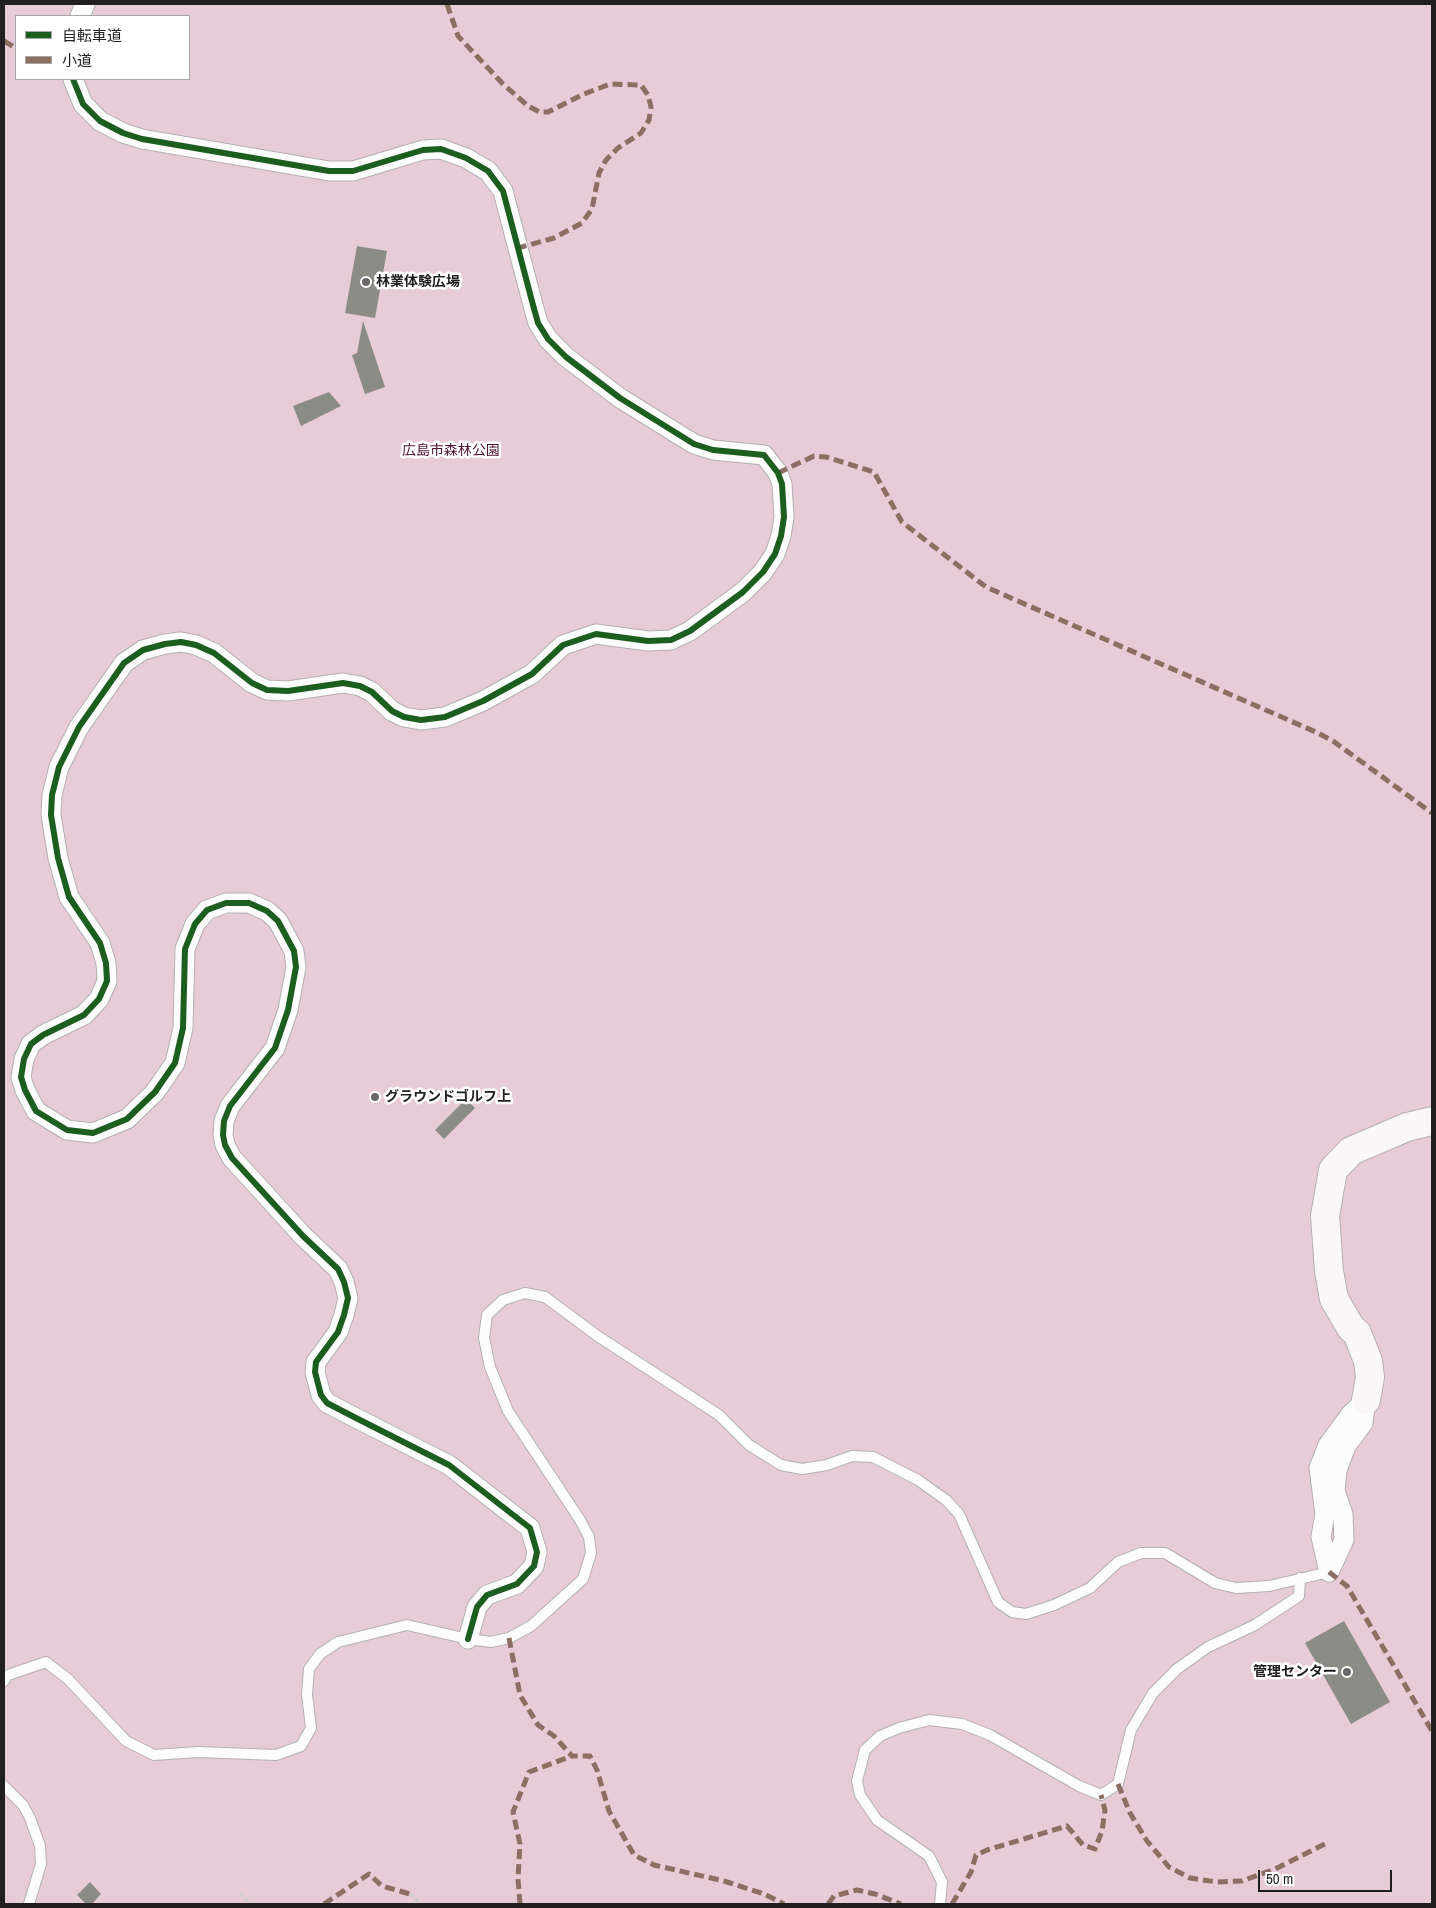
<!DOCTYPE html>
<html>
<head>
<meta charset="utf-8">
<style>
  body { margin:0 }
  #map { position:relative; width:1436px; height:1908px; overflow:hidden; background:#f3eef0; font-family:"Archivo Narrow","Noto Sans JP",sans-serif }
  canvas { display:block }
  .frame { position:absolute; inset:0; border:5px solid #221f20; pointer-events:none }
  .legend { position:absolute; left:15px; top:15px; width:175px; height:65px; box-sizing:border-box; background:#fff; border:1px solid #a7a5a6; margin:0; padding:6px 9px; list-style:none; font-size:15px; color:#221f20 }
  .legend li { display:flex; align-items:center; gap:10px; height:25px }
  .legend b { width:25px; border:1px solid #a7a5a6 }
  .scale { position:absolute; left:1258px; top:1870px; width:134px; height:22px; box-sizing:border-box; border:2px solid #221f20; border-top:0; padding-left:6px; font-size:15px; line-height:18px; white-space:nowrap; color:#221f20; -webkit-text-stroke:4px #fff; paint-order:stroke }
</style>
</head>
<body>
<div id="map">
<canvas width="1436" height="1908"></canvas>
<div class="frame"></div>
<ul class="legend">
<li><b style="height:6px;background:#1b5e20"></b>自転車道</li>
<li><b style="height:6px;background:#8d6e63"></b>小道</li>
</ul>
<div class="scale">50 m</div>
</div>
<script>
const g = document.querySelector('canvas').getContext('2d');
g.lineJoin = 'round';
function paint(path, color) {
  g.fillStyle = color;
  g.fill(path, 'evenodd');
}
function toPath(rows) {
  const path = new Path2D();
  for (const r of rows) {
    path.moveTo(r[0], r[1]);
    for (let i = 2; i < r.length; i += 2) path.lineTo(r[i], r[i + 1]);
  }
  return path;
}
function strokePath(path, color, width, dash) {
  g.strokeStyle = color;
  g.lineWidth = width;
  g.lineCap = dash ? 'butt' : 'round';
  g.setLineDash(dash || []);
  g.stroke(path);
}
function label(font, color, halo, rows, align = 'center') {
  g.font = font + ' "Archivo Narrow","Noto Sans JP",sans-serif';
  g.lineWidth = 5;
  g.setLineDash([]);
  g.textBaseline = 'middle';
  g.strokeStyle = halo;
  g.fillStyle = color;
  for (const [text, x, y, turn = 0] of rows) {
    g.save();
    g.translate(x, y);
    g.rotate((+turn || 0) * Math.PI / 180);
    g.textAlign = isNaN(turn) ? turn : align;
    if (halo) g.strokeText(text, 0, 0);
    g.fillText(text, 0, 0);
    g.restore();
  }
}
paint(toPath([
  [4,4,1432,4,1432,1904,4,1904],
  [16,16,189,16,189,79,16,79]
]), '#e7cbd6');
paint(toPath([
  [357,246,387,251,375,318,345,313],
  [363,321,385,387,365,394,352,355,357,353],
  [329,392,341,406,301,426,293,406],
  [466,1099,475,1108,444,1139,435,1130],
  [1344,1621,1390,1702,1351,1724,1305,1643],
  [90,1882,101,1894,92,1904,86,1904,77,1895]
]), '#8c8c86');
const lane = toPath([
  [4,1681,8,1675,46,1662,68,1679,126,1741,154,1755,198,1752,276,1755,301,1746,311,1728,307,1694,309,1669,320,1654,338,1642,407,1625,468,1639,491,1642,509,1638,531,1626,583,1579,591,1553,589,1537,580,1520,508,1411,490,1367,484,1338,487,1315,503,1300,525,1293,545,1297,599,1337,719,1415,749,1445,781,1465,802,1469,827,1465,852,1456,873,1457,918,1480,946,1500,959,1514,998,1602,1012,1612,1026,1614,1054,1605,1090,1588,1118,1562,1141,1553,1165,1553,1215,1583,1236,1588,1269,1586,1329,1572],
  [4,1786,23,1805,30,1818,40,1846,41,1864,29,1904],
  [940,1904,942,1882,929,1856,877,1820,860,1795,857,1781,865,1750,880,1736,899,1728,929,1720,962,1724,990,1735,1079,1786,1101,1795,1118,1784,1131,1730,1153,1693,1177,1669,1208,1647,1255,1625,1299,1596,1300,1578]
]);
const street = toPath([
  [80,16,85,4],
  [73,79,83,104,100,121,123,133,142,139,329,171,353,171,423,150,441,149,466,158,488,171,503,191,533,305,538,323,548,339,566,357,620,398,694,444,713,450,764,455,778,473,782,484,784,517,781,536,775,554,763,572,743,592,690,631,671,640,648,641,596,634,563,645,532,674,483,701,445,717,421,720,404,717,392,711,372,692,360,686,343,683,288,691,267,690,252,683,214,653,196,645,181,642,165,644,143,650,124,663,79,727,59,767,52,795,51,815,58,858,69,897,100,943,106,963,107,981,99,999,84,1015,43,1035,31,1044,24,1059,21,1077,25,1090,36,1111,67,1130,93,1133,127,1119,155,1092,175,1063,183,1028,185,949,195,924,207,910,226,903,249,903,267,911,278,921,294,951,296,967,288,1010,275,1048,230,1106,224,1121,223,1135,225,1145,232,1158,303,1236,338,1269,344,1282,348,1298,344,1315,338,1332,316,1362,315,1372,321,1395,327,1403,354,1417,449,1465,530,1528,537,1552,534,1566,517,1584,487,1595,477,1607,468,1639],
  [1329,1572,1321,1537,1325,1514,1319,1468,1328,1445,1350,1415,1366,1400],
  [1329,1572,1344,1540,1343,1514,1335,1491,1337,1470,1346,1446,1363,1423,1366,1400]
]);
const secondary = toPath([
  [1366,1400,1370,1377,1368,1361,1357,1333,1351,1328,1334,1299,1329,1271,1325,1216,1333,1170,1351,1151,1407,1127,1432,1121]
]);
strokePath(lane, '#b4b0b2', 12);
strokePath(street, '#b4b0b2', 21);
strokePath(secondary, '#b4b0b2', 30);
strokePath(toPath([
  [240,1894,252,1904],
  [410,1894,421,1904]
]), '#cecdce', 3, [4, 2.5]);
strokePath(lane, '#fdfcfd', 10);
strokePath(street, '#fdfcfd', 19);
strokePath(secondary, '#fbf7f8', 28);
strokePath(toPath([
  [447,4,458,36,503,84,528,106,540,112,548,112,584,94,610,84,641,85,648,95,651,107,649,120,641,133,618,148,606,160,599,173,592,209,582,223,554,238,518,248],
  [4,41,16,48],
  [778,473,814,456,826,457,874,472,902,522,986,587,1318,733,1333,741,1432,813],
  [1329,1572,1347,1586,1432,1731],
  [509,1638,520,1695,538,1725,554,1736,572,1756,590,1756,597,1770,609,1811,634,1855,654,1865,724,1881,764,1894,784,1904],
  [1118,1784,1130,1813,1147,1841,1169,1867,1190,1878,1217,1882,1242,1881,1275,1869,1329,1842],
  [324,1904,369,1874,382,1886,410,1894],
  [520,1904,518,1879,520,1844,513,1812,529,1772,572,1756],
  [828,1904,834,1896,857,1890,875,1894,901,1904],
  [952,1904,971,1872,976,1855,987,1850,1067,1826,1083,1845,1095,1849,1102,1831,1105,1810,1101,1795]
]), '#8d6e63', 5, [10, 5]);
strokePath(toPath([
  [73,79,83,104,100,121,123,133,142,139,329,171,353,171,423,150,441,149,466,158,488,171,503,191,533,305,538,323,548,339,566,357,620,398,694,444,713,450,764,455,778,473,782,484,784,517,781,536,775,554,763,572,743,592,690,631,671,640,648,641,596,634,563,645,532,674,483,701,445,717,421,720,404,717,392,711,372,692,360,686,343,683,288,691,267,690,252,683,214,653,196,645,181,642,165,644,143,650,124,663,79,727,59,767,52,795,51,815,58,858,69,897,100,943,106,963,107,981,99,999,84,1015,43,1035,31,1044,24,1059,21,1077,25,1090,36,1111,67,1130,93,1133,127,1119,155,1092,175,1063,183,1028,185,949,195,924,207,910,226,903,249,903,267,911,278,921,294,951,296,967,288,1010,275,1048,230,1106,224,1121,223,1135,225,1145,232,1158,303,1236,338,1269,344,1282,348,1298,344,1315,338,1332,316,1362,315,1372,321,1395,327,1403,354,1417,449,1465,530,1528,537,1552,534,1566,517,1584,487,1595,477,1607,468,1639]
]), '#1b5e20', 6);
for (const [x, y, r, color] of [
  [366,282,5,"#6b6769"],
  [375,1097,5,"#6b6769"],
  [1347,1672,5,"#6b6769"]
]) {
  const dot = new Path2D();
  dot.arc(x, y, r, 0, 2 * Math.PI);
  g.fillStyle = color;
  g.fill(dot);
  strokePath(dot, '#fff', 2);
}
label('bold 14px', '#221f20', '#fff', [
  ["林業体験広場",376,282],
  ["グラウンドゴルフ上",385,1097],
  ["管理センター",1337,1672,"right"]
], 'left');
label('14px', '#501634', '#fff', [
  ["広島市森林公園",451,451]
]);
</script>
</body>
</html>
